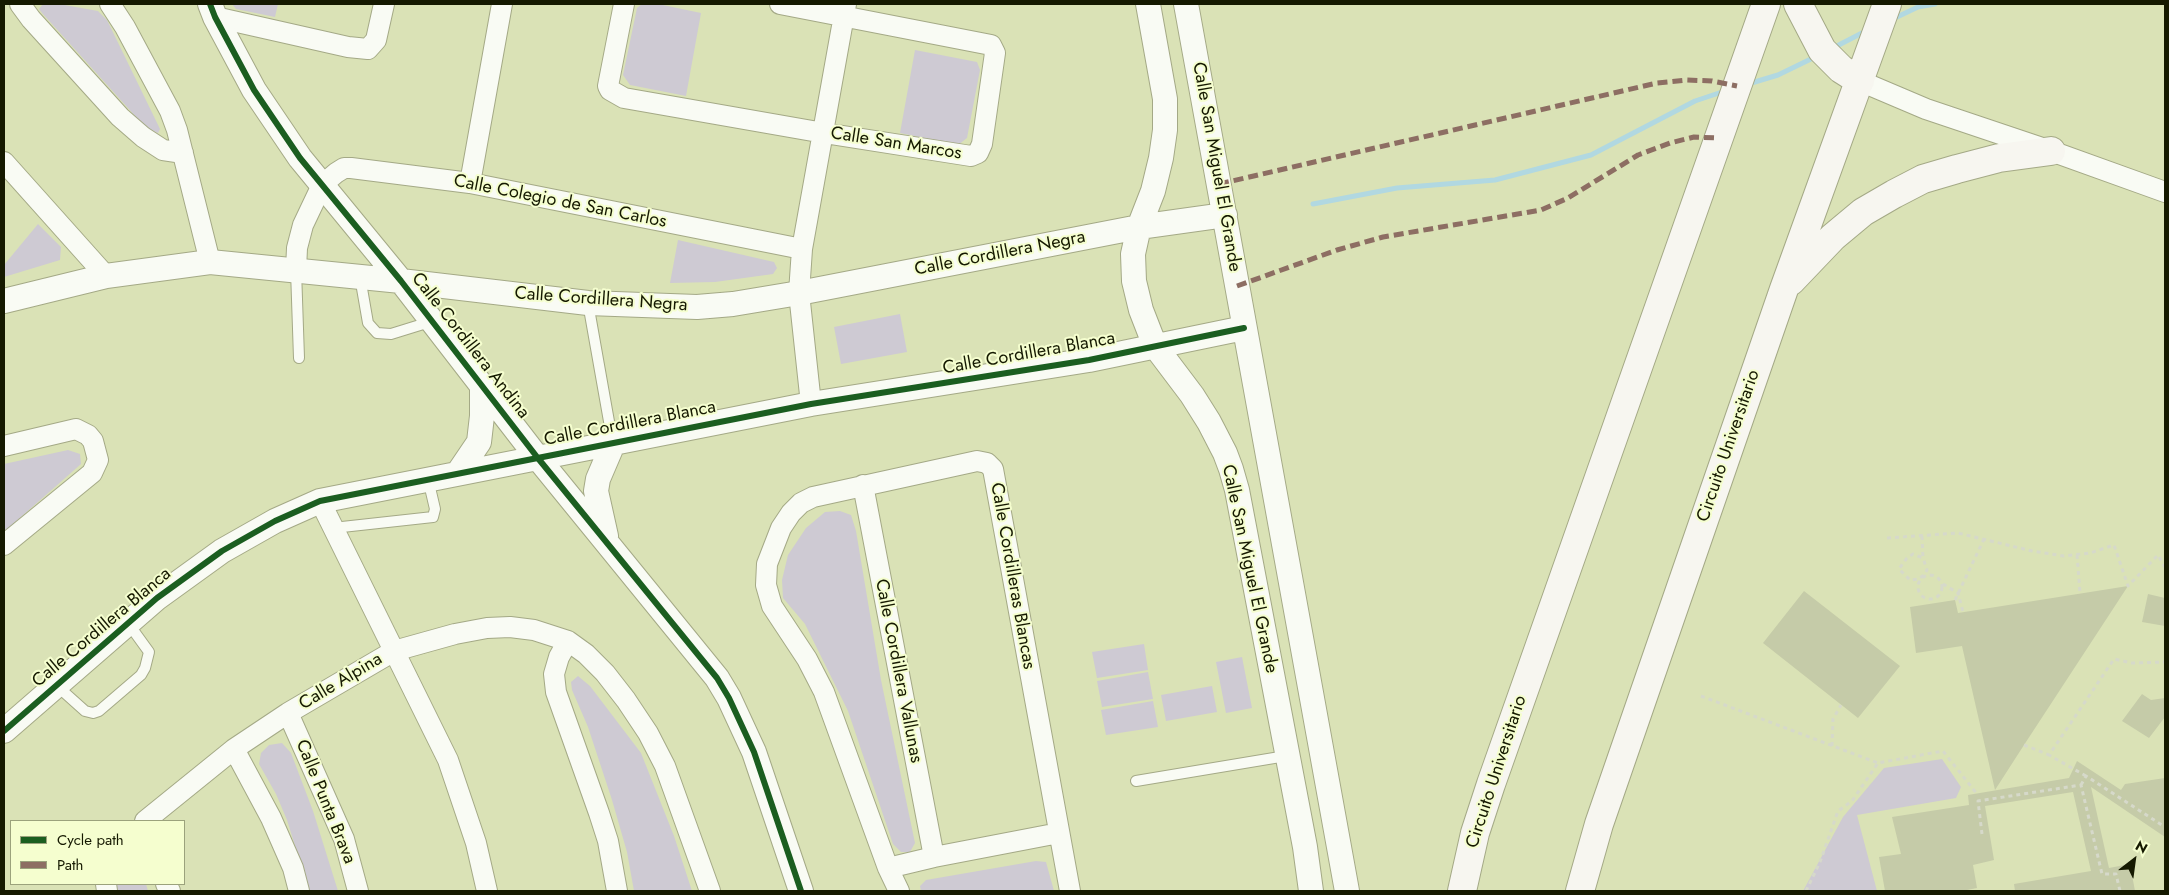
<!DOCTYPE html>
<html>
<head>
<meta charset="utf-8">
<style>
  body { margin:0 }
  #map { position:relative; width:2169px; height:895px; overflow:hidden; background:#dae2b6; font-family:Jost,sans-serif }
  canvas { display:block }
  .frame { position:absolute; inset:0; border:5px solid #151900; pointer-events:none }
  .legend { position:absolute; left:10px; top:820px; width:175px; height:65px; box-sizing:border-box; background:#f5fecf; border:1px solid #9ba27c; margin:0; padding:6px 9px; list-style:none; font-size:15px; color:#151900 }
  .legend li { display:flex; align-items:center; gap:10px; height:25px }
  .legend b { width:25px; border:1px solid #9ba27c }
  .north { position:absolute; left:2109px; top:835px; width:50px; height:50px; -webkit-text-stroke:4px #f5fecf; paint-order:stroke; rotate:30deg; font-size:14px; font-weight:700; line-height:20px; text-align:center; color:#151900 }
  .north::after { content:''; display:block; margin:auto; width:18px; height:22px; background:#151900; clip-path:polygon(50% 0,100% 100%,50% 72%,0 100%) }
</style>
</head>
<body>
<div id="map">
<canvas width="2169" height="895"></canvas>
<div class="frame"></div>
<ul class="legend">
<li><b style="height:6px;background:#1b5e20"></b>Cycle path</li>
<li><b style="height:6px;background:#8d6e63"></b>Path</li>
</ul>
<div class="north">N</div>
</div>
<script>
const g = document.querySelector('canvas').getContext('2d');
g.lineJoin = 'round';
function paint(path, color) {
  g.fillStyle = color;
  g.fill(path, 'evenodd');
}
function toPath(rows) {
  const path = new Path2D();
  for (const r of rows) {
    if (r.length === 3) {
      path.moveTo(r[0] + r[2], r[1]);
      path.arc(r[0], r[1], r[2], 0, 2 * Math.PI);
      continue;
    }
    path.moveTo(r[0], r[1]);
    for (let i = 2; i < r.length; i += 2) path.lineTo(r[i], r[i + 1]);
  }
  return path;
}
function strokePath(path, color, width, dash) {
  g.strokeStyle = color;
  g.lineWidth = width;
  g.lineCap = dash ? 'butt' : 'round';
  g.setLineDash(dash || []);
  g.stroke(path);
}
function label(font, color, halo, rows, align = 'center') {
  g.font = font + ' Jost,sans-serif';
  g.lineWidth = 4;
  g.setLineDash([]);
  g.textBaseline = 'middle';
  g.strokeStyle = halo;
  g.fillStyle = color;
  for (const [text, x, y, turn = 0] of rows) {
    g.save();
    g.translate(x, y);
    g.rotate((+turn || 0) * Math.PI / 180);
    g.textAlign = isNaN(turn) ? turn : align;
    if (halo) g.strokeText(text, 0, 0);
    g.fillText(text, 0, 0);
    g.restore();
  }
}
paint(toPath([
  [43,4,59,4,98,11,107,20,160,129,158,133,146,128,42,13,39,9],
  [232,4,278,4,275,17,236,9],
  [642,4,658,4,701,13,686,96,630,85,623,75,637,8],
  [915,50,977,62,980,70,967,138,958,145,900,133],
  [38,224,61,247,60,260,4,277,4,265],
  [678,240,774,262,777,268,773,274,715,282,670,283],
  [900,314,907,352,841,364,834,327],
  [68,450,80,454,81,464,4,532,4,464],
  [840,511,851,515,856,531,881,680,915,843,910,852,901,852,893,844,848,711,805,624,783,598,782,580,788,555,806,528,825,512],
  [1144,644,1148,670,1097,678,1092,652],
  [1242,657,1252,708,1226,713,1216,662],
  [1148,672,1153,699,1102,707,1097,681],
  [578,676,590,686,641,753,674,836,692,891,634,891,627,852,612,800,588,727,572,690,571,682],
  [1212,686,1217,712,1166,721,1161,695],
  [1153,701,1158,727,1106,735,1101,710],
  [282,743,291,753,313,811,338,891,309,891,287,820,276,794,259,764,261,753,269,745],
  [1942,759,1961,787,1956,798,1857,815,1877,891,1803,891,1843,817,1884,768],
  [1036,861,1046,862,1054,891,921,891,920,886,926,880],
  [113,884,146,884,148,891,116,891]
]), '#cecad3');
strokePath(toPath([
  [1897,17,1918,7,1935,4],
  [1833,48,1862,33],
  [1748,84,1778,75,1815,57],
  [1313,204,1397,188,1495,180,1591,155,1695,101,1725,91]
]), '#b1d8e1', 5);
paint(toPath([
  [2128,586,2024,745,1995,790,1962,646,1916,653,1910,607,1955,600,1958,613],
  [1804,591,1900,666,1858,718,1763,643],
  [2148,594,2165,598,2165,626,2142,622],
  [2142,694,2151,700,2165,698,2165,717,2149,738,2122,721],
  [2077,761,2121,790,2125,784,2165,778,2165,837,2091,787,2109,868,2130,864,2135,891,2015,891,2014,884,2091,871,2073,792,1985,806,1994,860,1973,865,1977,888,1962,891,1885,891,1879,857,1901,854,1892,817,1969,805,1968,795,2069,778]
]), '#c5cba8');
const service = toPath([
  [296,270,299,358],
  [360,277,368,323,377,333,391,334,433,321],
  [588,303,613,444],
  [333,528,433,517,435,509,428,479],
  [56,685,85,711,93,713,99,711,141,675,145,668,149,652,128,623],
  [1136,781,1286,756]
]);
const minor = toPath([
  [20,4,31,19,120,117,143,137,163,150,183,153],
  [110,4,125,27,170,111,177,130,210,262],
  [624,4,608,86,610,90,624,98,824,133,971,156,978,153,982,144,995,53,991,45,780,4],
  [215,17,348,47,368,49,376,40,384,4],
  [1860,81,1926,109,2051,151,2165,192],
  [4,162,106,276],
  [470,183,502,4],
  [296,270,297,248,303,225,322,185,336,173,344,168,351,168,470,183,802,249],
  [811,404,799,293,802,249,846,4],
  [4,446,76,429,88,435,93,441,98,460,92,473,4,545],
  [863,485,934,857],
  [320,501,448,760,476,843,487,891],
  [568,641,559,657,554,674,556,692,599,813,608,841,617,891],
  [288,713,344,839,358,891],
  [234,749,271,818,293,868,299,891],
  [145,821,234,749,288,713,394,651,455,634,487,628,510,627,534,630,568,641,586,654,605,673,626,700,648,733,665,766,710,891],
  [888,868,934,857,1059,833],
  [106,884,107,891],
  [166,884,170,891],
  [899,891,888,868,824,692,807,659,772,606,766,585,767,564,781,528,791,513,801,503,813,497,977,461,987,463,993,469,1070,891]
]);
const tertiary = toPath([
  [210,4,215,17,254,90,300,158,401,281,537,457,717,678,729,698,754,752,801,891],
  [1148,4,1165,99,1165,130,1161,158,1153,191,1139,227,1133,254,1134,281,1141,310,1155,346,1192,395,1209,422,1225,453,1231,469,1237,490,1305,847,1311,891],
  [1186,4,1347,891],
  [4,301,106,276,210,262,401,281,588,303,697,307,733,304,799,293,1139,227,1225,215],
  [458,473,479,442,482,416,482,385],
  [606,536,596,491,598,479,613,444],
  [4,731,157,598,222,551,275,521,320,501,811,404,1089,360,1244,328]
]);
const secondary = toPath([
  [1798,4,1822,50,1841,69,1860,81],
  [1791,281,1833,237,1863,212,1894,194,1923,179,1957,169,1999,158,2051,151],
  [1462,891,1475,833,1491,784,1766,4],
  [1580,891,1599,824,1784,289,1887,4]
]);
strokePath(service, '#a4a986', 12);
strokePath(minor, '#a4a986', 22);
strokePath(tertiary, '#a4a986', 26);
strokePath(secondary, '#a4a986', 30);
strokePath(toPath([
  [1922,536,1923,558,1913,554,1907,558,1899,569,1910,580,1918,579,1924,575,1927,570,1923,558],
  [1887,538,1958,533,2032,551,2064,556,2090,553,2114,545,2128,586,2158,555,2165,567],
  [2077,555,2080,593],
  [1930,587,12],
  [1943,584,1958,593,1963,612],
  [1955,600,1984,539],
  [1701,696,1878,763],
  [2024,745,2049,755],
  [1832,746,1833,719,1841,705],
  [2086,776,2049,755,2114,659,2132,663,2165,662],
  [2081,785,2086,776,2165,827],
  [1982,834,1978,801,2081,785,2102,874,2116,874,2120,891],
  [1806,891,1820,862,1838,811,1852,801,1878,763,1943,751,1977,794]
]), '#d6d9ca', 3, [4, 4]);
strokePath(service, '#f9fbf4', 10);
strokePath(minor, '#f9fbf4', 20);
strokePath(tertiary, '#f9fbf4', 24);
strokePath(secondary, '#f7f6f0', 28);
strokePath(toPath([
  [1219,184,1657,83,1687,80,1712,81,1737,86],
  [1237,286,1337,250,1383,237,1541,210,1568,198,1638,155,1670,143,1694,137,1719,138]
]), '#8d6e63', 5, [10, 5]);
strokePath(toPath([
  [210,4,215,17,254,90,300,158,401,281,537,457,717,678,729,698,754,752,801,891],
  [4,731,157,598,222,551,275,521,320,501,811,404,1089,360,1244,328]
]), '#1b5e20', 6);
label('18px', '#151900', '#f5fecf', [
  ["Calle San Marcos",896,144,9],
  ["Calle San Miguel El Grande",1216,167,80],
  ["Calle Colegio de San Carlos",560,202,11],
  ["Calle Cordillera Negra",1000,254,-11],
  ["Calle Cordillera Negra",601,300,4],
  ["Calle Cordillera Andina",470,346,52],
  ["Calle Cordillera Blanca",1029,354,-10],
  ["Calle Cordillera Blanca",630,424,-11],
  ["Circuito Universitario",1729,446,-71],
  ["Calle San Miguel El Grande",1249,569,78],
  ["Calle Cordilleras Blancas",1012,576,80],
  ["Calle Cordillera Blanca",102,628,-40],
  ["Calle Cordillera Vallunas",898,671,79],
  ["Calle Alpina",341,682,-31],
  ["Circuito Universitario",1497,772,-72],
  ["Calle Punta Brava",325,802,68]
]);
</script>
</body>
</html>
